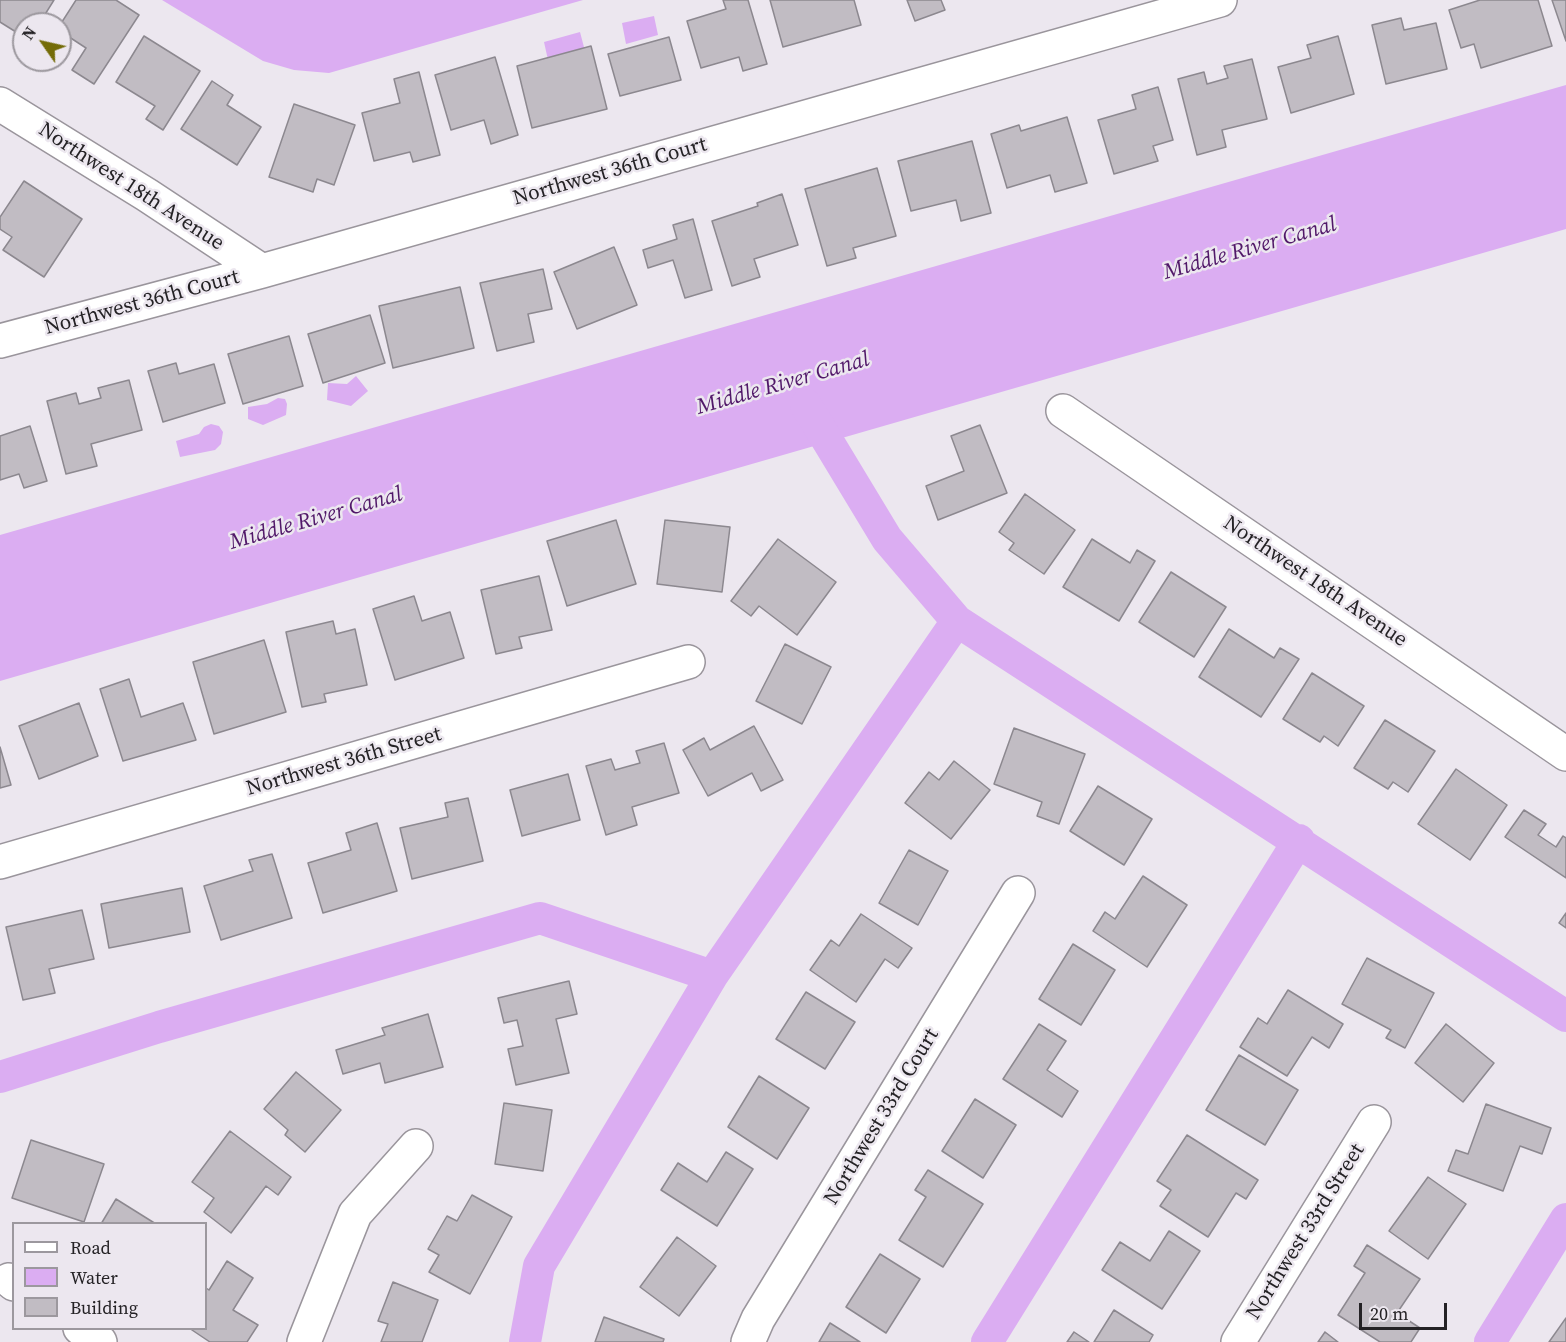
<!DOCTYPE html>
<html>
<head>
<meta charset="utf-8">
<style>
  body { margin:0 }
  #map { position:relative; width:1566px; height:1342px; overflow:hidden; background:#ece7ef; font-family:"Source Serif 4",serif }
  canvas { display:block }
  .legend { position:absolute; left:12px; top:1222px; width:195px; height:108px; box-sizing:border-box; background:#ece7ef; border:2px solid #9c989e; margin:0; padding:8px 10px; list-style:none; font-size:18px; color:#242225 }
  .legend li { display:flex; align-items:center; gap:12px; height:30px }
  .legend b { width:30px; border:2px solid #9c989e }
  .north { position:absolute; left:12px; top:12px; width:60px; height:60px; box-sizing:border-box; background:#ece7ef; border:2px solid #9c989e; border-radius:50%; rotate:304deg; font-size:16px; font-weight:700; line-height:24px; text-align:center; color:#242225 }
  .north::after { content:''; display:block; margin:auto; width:21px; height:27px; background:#746c08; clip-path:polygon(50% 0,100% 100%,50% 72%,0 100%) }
  .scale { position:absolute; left:1359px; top:1303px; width:88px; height:27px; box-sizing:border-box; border:3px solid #242225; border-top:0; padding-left:8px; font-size:18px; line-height:21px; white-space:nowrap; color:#242225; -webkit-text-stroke:4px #ece7ef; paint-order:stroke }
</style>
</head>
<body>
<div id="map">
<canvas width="1566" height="1342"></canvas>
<ul class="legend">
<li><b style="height:8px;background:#fff"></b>Road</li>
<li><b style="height:16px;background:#dbadf2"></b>Water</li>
<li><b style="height:16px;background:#c1bcc3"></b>Building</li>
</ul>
<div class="north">N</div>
<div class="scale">20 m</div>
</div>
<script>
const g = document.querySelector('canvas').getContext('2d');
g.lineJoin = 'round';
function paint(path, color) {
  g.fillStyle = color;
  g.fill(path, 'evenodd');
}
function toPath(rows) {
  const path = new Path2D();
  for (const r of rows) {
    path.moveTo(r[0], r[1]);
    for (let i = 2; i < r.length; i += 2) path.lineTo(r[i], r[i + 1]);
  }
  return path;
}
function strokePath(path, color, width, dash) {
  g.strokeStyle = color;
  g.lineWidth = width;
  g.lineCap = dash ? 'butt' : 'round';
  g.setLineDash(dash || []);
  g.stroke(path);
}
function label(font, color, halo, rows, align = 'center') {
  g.font = font + ' "Source Serif 4",serif';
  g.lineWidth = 5;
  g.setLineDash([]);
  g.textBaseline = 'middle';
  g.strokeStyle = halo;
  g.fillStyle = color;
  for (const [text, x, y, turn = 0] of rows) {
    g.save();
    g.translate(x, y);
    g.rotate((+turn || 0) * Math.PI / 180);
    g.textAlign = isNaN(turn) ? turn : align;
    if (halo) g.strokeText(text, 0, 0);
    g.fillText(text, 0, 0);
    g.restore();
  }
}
paint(toPath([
  [162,0,583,0,329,73,294,70,263,61],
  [654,16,658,35,626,44,622,23],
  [580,32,585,51,548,60,544,42],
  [1566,85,1566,229,0,681,0,535],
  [356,376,368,391,351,406,327,400,328,383,347,384],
  [278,398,285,399,287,404,286,415,263,425,248,419,248,407,267,404],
  [211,424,219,426,223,432,221,444,215,450,180,457,176,441,199,434,204,427]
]), '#dbadf2');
strokePath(toPath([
  [957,621,1566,1016],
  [0,1077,159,1027,540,918,712,976,957,621,887,539,806,405],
  [525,1342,539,1266,712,976],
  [987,1342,1299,840],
  [1490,1342,1566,1219]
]), '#dbadf2', 32);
const building = toPath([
  [0,0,54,0,39,24,24,24,24,37,0,22,0,0],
  [76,0,116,0,139,15,94,84,72,70,86,48,60,31,60,25,76,0],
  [723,0,748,0,767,64,743,71,739,57,701,68,687,21,726,9,723,0],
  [770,0,854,0,861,25,783,47,770,0],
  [907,0,941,0,945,10,915,21,907,0],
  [1480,0,1538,0,1552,46,1481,68,1474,44,1461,48,1449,10,1480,0],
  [1552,0,1566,0,1566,41,1552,0],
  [1401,18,1404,30,1436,23,1447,69,1386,84,1372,25,1401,18],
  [144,36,200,71,163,130,146,119,155,106,116,82,144,36],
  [1338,36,1354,94,1291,113,1278,67,1311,58,1307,45,1338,36],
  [669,37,681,80,620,96,608,54,669,37],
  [591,46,607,109,532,128,517,66,591,46],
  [495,57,518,135,491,144,484,120,451,130,435,75,495,57],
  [1252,59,1267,119,1222,130,1226,147,1197,155,1178,79,1204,72,1207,84,1228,78,1224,66,1252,59],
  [419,72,440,155,413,162,410,152,374,161,362,113,400,103,394,79,419,72],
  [212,81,233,95,227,105,261,127,237,165,181,129,212,81],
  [1158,87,1173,140,1153,146,1158,161,1114,174,1098,120,1136,109,1132,95,1158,87],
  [294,104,355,125,334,185,317,179,313,192,269,177,294,104],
  [1067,117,1087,183,1055,192,1050,175,1007,188,991,134,1019,125,1021,131,1067,117],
  [972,141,991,213,961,221,956,200,911,211,898,161,972,141],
  [877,168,896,236,853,248,856,258,827,266,805,189,877,168],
  [24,181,82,219,44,277,3,250,12,237,0,229,0,217,24,181],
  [782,194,798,245,754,259,760,277,732,286,712,221,758,206,757,203,782,194],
  [693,219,712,290,685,298,673,260,648,268,643,250,677,239,673,225,693,219],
  [614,247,637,305,577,329,554,272,614,247],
  [543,269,552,309,528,314,534,342,497,351,480,283,543,269],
  [460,287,474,348,393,368,379,306,460,287],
  [370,315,385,363,323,383,308,334,370,315],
  [289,336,303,386,243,404,228,354,289,336],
  [176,363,179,374,214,364,225,403,163,422,148,371,176,363],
  [129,380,142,430,91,444,97,466,66,474,47,401,76,393,79,404,101,398,98,388,129,380],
  [980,425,1007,493,938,520,926,486,964,471,951,436,980,425],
  [30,426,47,481,24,488,19,474,0,480,0,436,30,426],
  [1025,494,1075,530,1044,574,1009,550,1014,543,999,532,1025,494],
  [616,520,636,584,567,606,547,541,616,520],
  [665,520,730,527,722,592,657,584,665,520],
  [778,539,836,582,797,635,759,606,751,616,731,601,778,539],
  [1092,539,1130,563,1137,550,1155,561,1119,621,1063,587,1092,539],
  [1171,572,1226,607,1194,657,1139,622,1171,572],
  [539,576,552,630,519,637,522,648,496,654,481,590,539,576],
  [414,596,422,621,450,612,464,658,395,680,373,609,414,596],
  [333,621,336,634,355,629,367,685,324,694,326,702,302,707,286,632,333,621],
  [1229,629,1274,658,1280,648,1299,659,1261,717,1199,677,1229,629],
  [264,640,286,712,214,734,193,662,264,640],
  [785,644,831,667,802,724,756,701,785,644],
  [1312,673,1364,706,1338,746,1324,736,1320,742,1283,719,1312,673],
  [129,679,141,717,183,703,196,740,123,761,100,689,129,679],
  [79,703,98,756,39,779,19,726,79,703],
  [1385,720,1435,751,1408,792,1393,782,1388,789,1354,768,1385,720],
  [754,726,783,780,761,791,752,773,708,796,683,750,704,738,710,750,754,726],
  [1014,728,1085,754,1059,824,1037,816,1042,802,994,784,1014,728],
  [664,743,679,793,632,807,637,825,606,835,586,766,611,759,615,770,640,763,636,751,664,743],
  [0,747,11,785,0,788,0,747],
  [954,761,990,790,951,839,905,803,929,772,939,780,954,761],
  [1456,769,1507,805,1470,860,1418,824,1456,769],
  [568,774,580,820,522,836,510,790,568,774],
  [1098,786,1152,819,1124,865,1070,831,1098,786],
  [468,798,483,861,412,879,400,828,448,817,445,803,468,798],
  [1524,810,1546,824,1538,835,1556,847,1563,836,1566,838,1566,878,1505,837,1524,810],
  [377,823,397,891,323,913,308,863,351,850,346,833,377,823],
  [909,850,948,871,918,925,879,903,909,850],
  [272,854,292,918,221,940,204,886,253,871,249,860,272,854],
  [1143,876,1187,905,1147,967,1093,931,1105,912,1115,919,1143,876],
  [182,888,190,932,109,948,101,904,182,888],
  [82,910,94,959,49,969,55,993,23,1000,6,927,82,910],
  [1566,913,1566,928,1559,923,1566,913],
  [861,914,912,948,898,968,885,959,856,1002,810,970,831,940,839,946,861,914],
  [1073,944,1115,970,1081,1025,1039,999,1073,944],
  [1367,958,1434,993,1405,1048,1386,1038,1391,1030,1342,1004,1367,958],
  [569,981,577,1014,556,1019,569,1073,516,1085,508,1049,523,1046,517,1020,504,1023,498,998,569,981],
  [1288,990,1343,1024,1329,1048,1312,1037,1287,1076,1240,1047,1258,1018,1267,1024,1288,990],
  [806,992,855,1022,825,1069,776,1039,806,992],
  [428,1014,443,1067,385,1083,380,1063,343,1074,336,1050,385,1035,382,1028,428,1014],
  [1039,1024,1066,1041,1047,1070,1078,1091,1062,1117,1003,1079,1039,1024],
  [1446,1024,1494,1063,1463,1102,1415,1063,1446,1024],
  [1239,1055,1298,1090,1265,1145,1206,1110,1239,1055],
  [296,1072,341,1110,305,1152,285,1135,288,1130,264,1109,296,1072],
  [759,1076,809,1108,777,1159,728,1127,759,1076],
  [975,1099,1016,1125,983,1178,942,1151,975,1099],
  [504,1103,552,1110,543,1171,495,1164,504,1103],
  [1486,1104,1551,1128,1542,1154,1520,1146,1503,1191,1448,1171,1456,1150,1468,1154,1486,1104],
  [230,1131,291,1177,278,1195,266,1186,231,1233,204,1212,214,1198,192,1182,230,1131],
  [1187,1135,1258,1180,1246,1199,1236,1193,1208,1237,1160,1206,1171,1190,1157,1181,1187,1135],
  [31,1140,104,1164,84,1222,12,1198,31,1140],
  [726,1152,753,1169,717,1226,661,1190,678,1163,707,1182,726,1152],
  [928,1170,983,1204,943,1267,899,1240,926,1197,915,1190,928,1170],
  [1428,1177,1466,1204,1428,1259,1389,1231,1428,1177],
  [472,1195,512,1217,470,1294,429,1272,439,1255,428,1249,447,1216,457,1221,472,1195],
  [116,1199,156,1224,101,1224,116,1199],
  [1169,1231,1200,1251,1162,1309,1102,1270,1120,1242,1150,1261,1169,1231],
  [677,1237,716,1266,679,1316,640,1287,677,1237],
  [1367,1245,1420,1279,1397,1313,1420,1328,1411,1342,1380,1342,1338,1315,1365,1273,1354,1266,1367,1245],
  [880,1254,920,1279,886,1333,846,1307,880,1254],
  [227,1261,253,1278,233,1310,258,1325,247,1342,210,1342,189,1328,206,1328,206,1288,209,1290,227,1261],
  [393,1282,438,1300,422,1342,381,1342,388,1324,378,1321,393,1282],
  [1114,1310,1153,1335,1149,1342,1094,1342,1114,1310],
  [604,1317,664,1339,663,1342,595,1342,604,1317],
  [1566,1318,1566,1342,1549,1342,1566,1318],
  [830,1323,860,1342,819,1342,830,1323],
  [1074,1332,1089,1342,1067,1342,1074,1332],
  [1325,1332,1338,1342,1318,1342,1325,1332]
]);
paint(building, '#c1bcc3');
strokePath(building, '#8c888f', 1.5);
const minor = toPath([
  [0,104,147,195,262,271],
  [0,341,262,271,1220,0],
  [1063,411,1566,754],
  [0,862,688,662],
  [9,1280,14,1284],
  [80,1328,100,1342],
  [304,1342,355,1214,416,1146],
  [748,1342,758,1319,1018,893],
  [1238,1342,1374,1122]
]);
strokePath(minor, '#9a959c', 36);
strokePath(minor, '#fff', 33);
label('21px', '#242225', '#ece7ef', [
  ["Northwest 36th Court",610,172,-16],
  ["Northwest 18th Avenue",131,187,33],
  ["Northwest 36th Court",142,303,-15],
  ["Northwest 18th Avenue",1315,582,34],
  ["Northwest 36th Street",344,762,-16],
  ["Northwest 33rd Court",882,1117,-59],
  ["Northwest 33rd Street",1306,1232,-58]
]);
label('italic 22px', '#511869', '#ece7ef', [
  ["Middle River Canal",1250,249,-16],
  ["Middle River Canal",783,384,-16],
  ["Middle River Canal",316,519,-16]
]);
</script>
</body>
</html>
